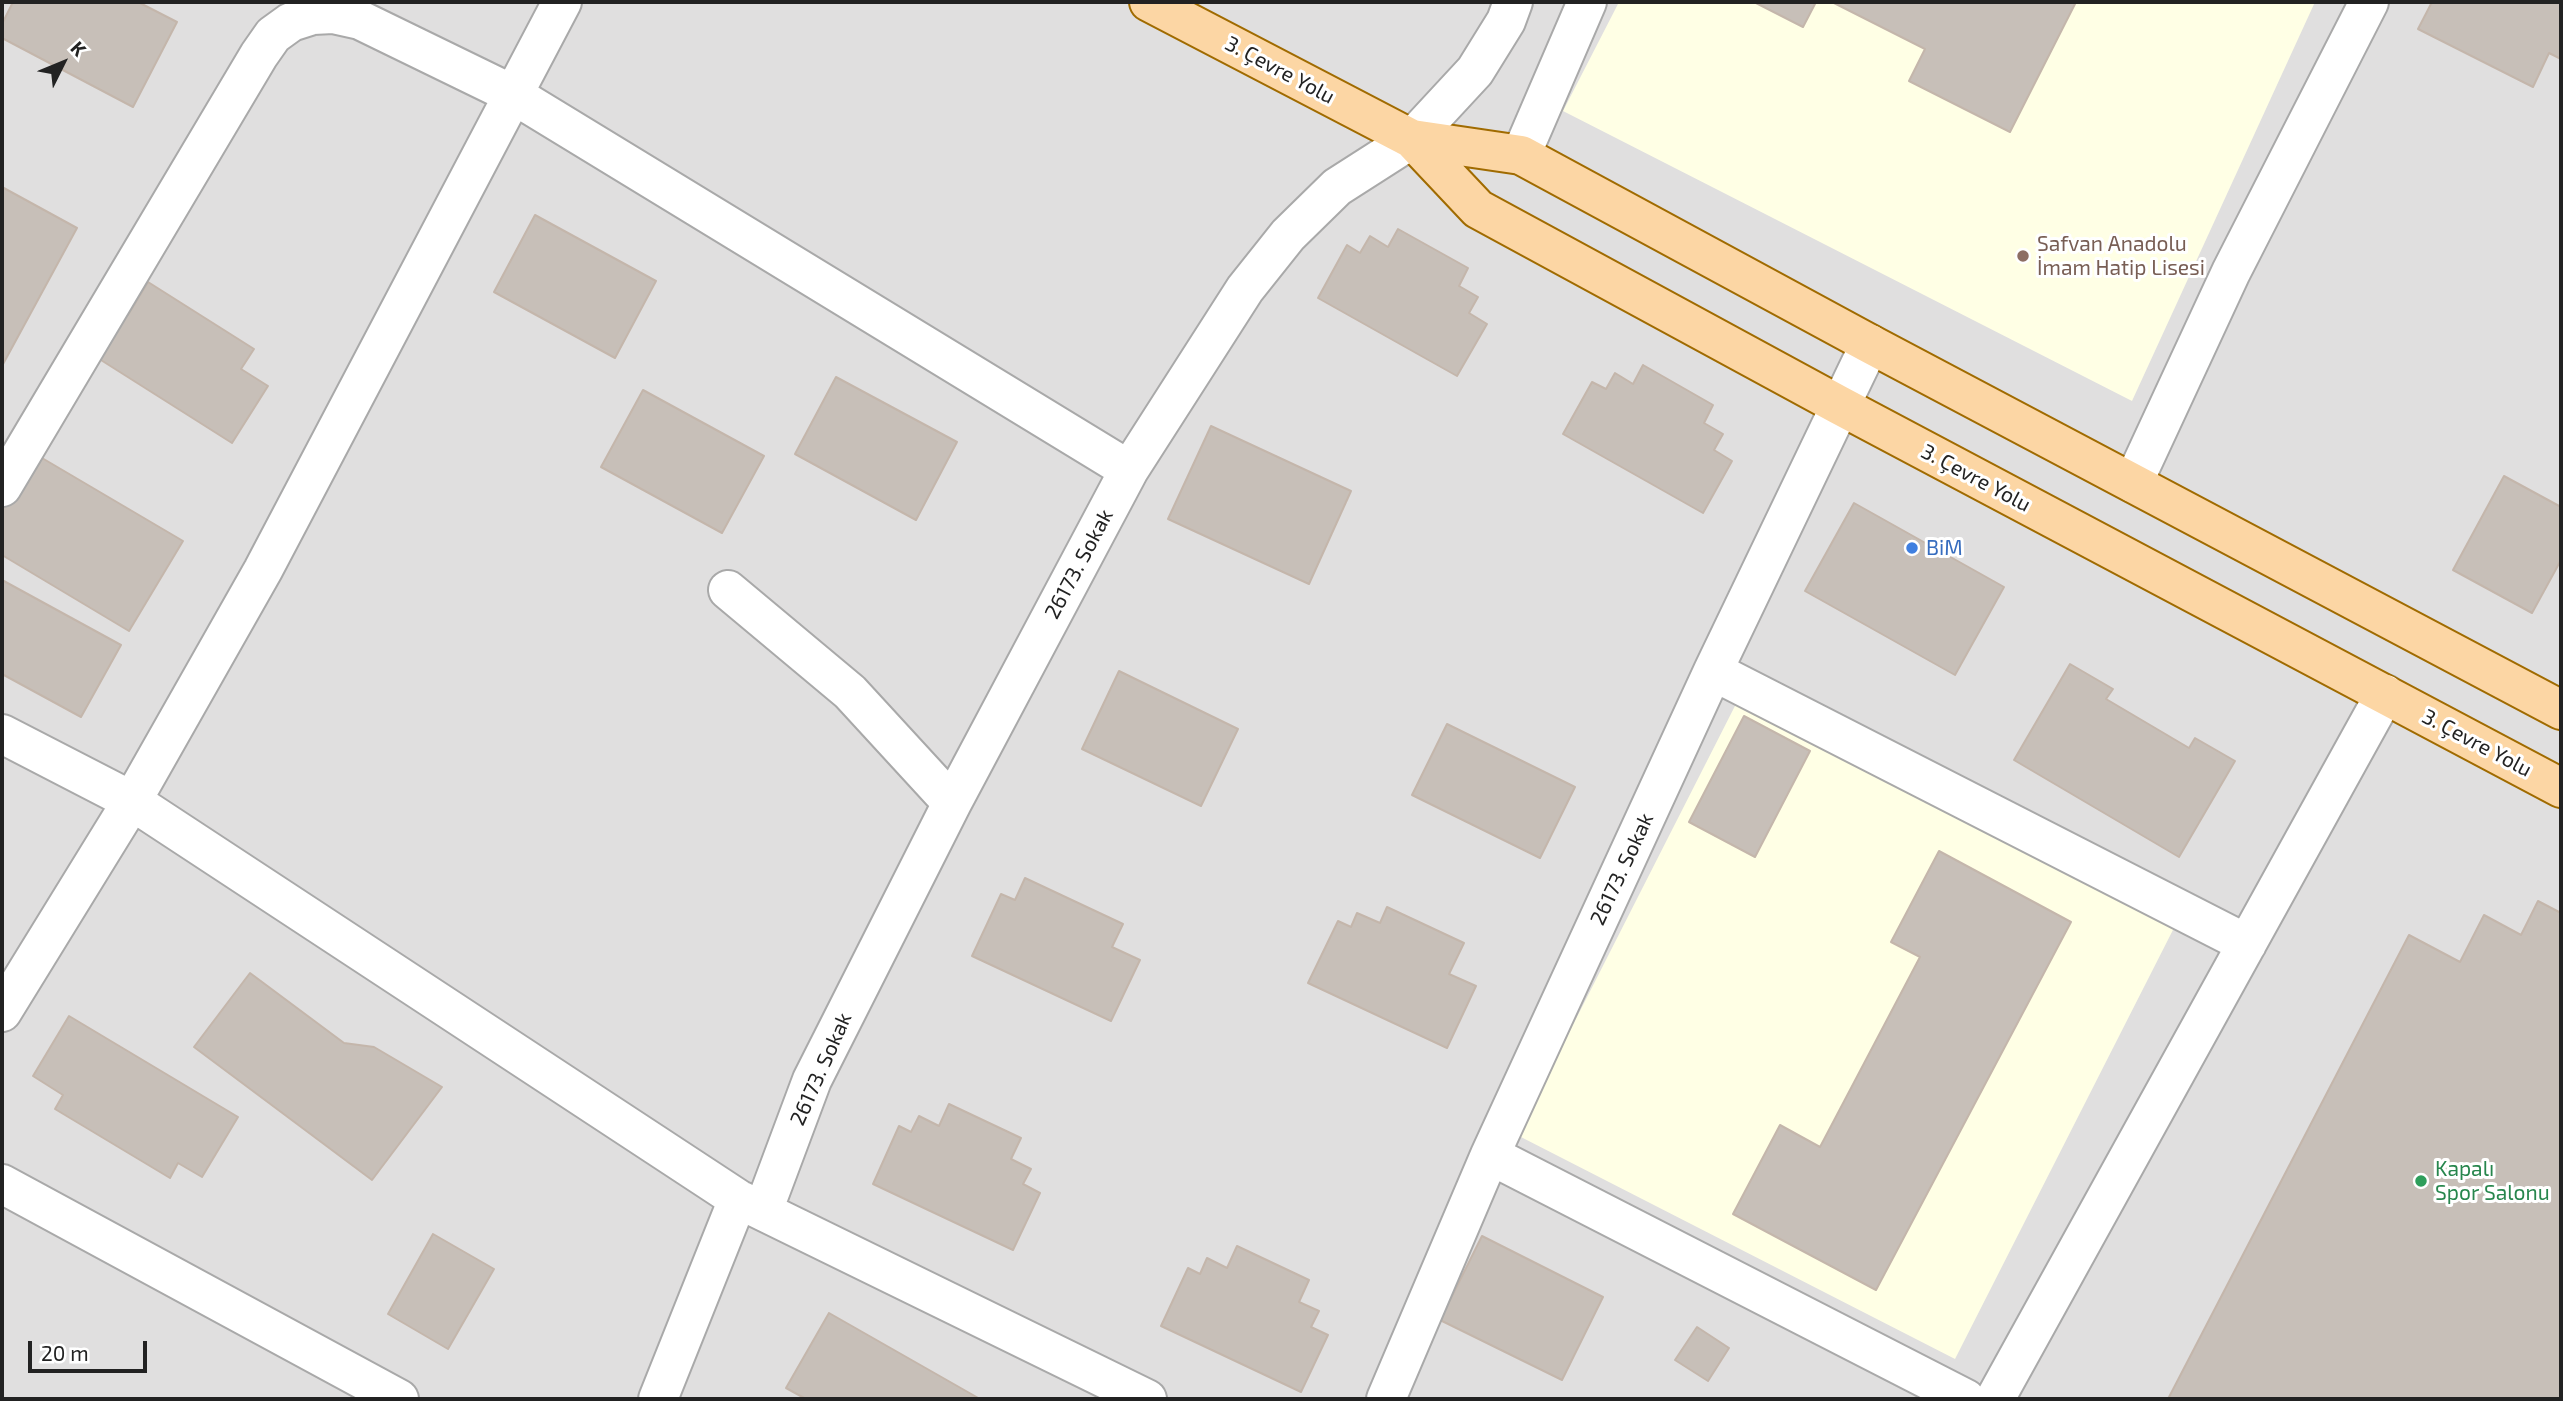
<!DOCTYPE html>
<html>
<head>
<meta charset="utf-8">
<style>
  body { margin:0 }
  #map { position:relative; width:2563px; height:1401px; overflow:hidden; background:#f2efe9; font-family:"Exo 2",sans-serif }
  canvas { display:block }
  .frame { position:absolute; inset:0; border:4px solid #222; pointer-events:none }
  .north { position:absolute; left:28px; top:28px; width:70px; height:70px; -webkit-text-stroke:5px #fff; paint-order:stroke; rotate:47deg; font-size:19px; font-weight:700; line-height:28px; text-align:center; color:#222 }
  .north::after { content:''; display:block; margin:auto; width:24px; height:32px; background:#222; clip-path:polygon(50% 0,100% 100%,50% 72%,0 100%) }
  .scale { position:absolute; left:28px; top:1341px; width:119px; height:32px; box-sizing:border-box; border:4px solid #222; border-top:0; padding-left:9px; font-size:21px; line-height:24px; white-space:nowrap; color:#222; -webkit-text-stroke:5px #fff; paint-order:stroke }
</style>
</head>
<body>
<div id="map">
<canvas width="2563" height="1401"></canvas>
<div class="frame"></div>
<div class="north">K</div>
<div class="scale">20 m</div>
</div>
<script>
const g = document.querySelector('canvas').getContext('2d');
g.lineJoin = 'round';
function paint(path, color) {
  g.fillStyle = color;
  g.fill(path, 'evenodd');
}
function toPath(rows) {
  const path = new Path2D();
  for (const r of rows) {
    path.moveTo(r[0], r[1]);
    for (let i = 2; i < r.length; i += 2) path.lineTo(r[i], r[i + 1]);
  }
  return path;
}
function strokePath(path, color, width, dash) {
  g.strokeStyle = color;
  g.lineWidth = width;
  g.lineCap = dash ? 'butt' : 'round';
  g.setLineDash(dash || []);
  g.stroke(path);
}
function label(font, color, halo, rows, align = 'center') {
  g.font = font + ' "Exo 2",sans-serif';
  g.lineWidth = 6;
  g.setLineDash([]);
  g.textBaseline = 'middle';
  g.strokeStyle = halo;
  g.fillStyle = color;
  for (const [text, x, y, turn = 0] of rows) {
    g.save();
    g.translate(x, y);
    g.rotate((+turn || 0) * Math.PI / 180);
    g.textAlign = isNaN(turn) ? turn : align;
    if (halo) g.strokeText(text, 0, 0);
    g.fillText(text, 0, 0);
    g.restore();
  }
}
paint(toPath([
  [2,2,2561,2,2561,1399,2,1399]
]), '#e0dfdf');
paint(toPath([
  [1619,2,2315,2,2132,401,1563,111],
  [1738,700,2176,924,1955,1359,1517,1135]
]), '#ffffe5');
const building = toPath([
  [13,2,138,2,177,22,133,107,2,38,2,24,13,2],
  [1754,2,1816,2,1803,27,1754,2],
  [1832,2,2076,2,2010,132,1909,81,1925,49,1832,2],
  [2432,2,2561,2,2561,59,2549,53,2533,87,2418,29,2432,2],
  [2,187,77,228,2,366,2,187],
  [535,215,656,281,615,358,494,292,535,215],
  [1398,229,1468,268,1459,286,1478,297,1469,313,1487,324,1457,376,1318,298,1347,245,1360,253,1370,236,1388,247,1398,229],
  [148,282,254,349,241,369,268,386,232,443,93,355,121,310,128,315,148,282],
  [1643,365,1713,405,1704,423,1723,434,1714,450,1732,461,1703,513,1563,434,1592,382,1606,389,1615,373,1633,384,1643,365],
  [836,377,957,442,916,520,795,454,836,377],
  [643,390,764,456,722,533,601,467,643,390],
  [1211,426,1351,491,1309,584,1168,519,1211,426],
  [42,458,183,541,129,631,2,555,2,504,11,487,21,493,42,458],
  [2504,476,2561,507,2561,560,2532,613,2453,570,2504,476],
  [1854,503,2004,587,1955,675,1805,591,1854,503],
  [2,580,121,645,81,717,2,674,2,580],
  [2070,664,2113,689,2106,699,2189,748,2195,738,2235,761,2179,857,2014,760,2070,664],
  [1119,671,1238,729,1201,806,1082,749,1119,671],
  [1744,716,1810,751,1755,857,1689,822,1744,716],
  [1447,724,1575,787,1540,858,1412,795,1447,724],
  [1939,851,2071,922,1876,1290,1733,1214,1780,1125,1820,1147,1920,957,1891,942,1939,851],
  [1025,878,1123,924,1112,947,1140,960,1111,1021,972,956,1001,894,1015,900,1025,878],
  [2538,901,2561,913,2561,1399,2168,1399,2409,935,2460,962,2484,915,2521,935,2538,901],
  [1387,907,1464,943,1449,974,1476,986,1447,1048,1308,983,1338,921,1351,927,1357,913,1380,923,1387,907],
  [250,973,344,1043,374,1047,442,1087,372,1180,194,1047,250,973],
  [69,1016,238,1117,202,1177,178,1163,170,1178,55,1109,63,1095,33,1076,69,1016],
  [949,1104,1021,1138,1011,1159,1031,1169,1023,1184,1040,1193,1013,1250,873,1184,899,1126,911,1132,919,1116,939,1126,949,1104],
  [433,1234,494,1269,448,1349,388,1314,433,1234],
  [1482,1236,1603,1297,1562,1380,1440,1320,1482,1236],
  [1237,1246,1309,1280,1299,1302,1319,1311,1311,1327,1328,1335,1301,1392,1161,1326,1188,1268,1200,1274,1207,1258,1227,1268,1237,1246],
  [829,1313,980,1399,806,1399,786,1388,829,1313],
  [1697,1327,1729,1348,1708,1381,1675,1360,1697,1327]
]);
paint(building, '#c7bfb8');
strokePath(building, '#c4b6ab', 2);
const minor = toPath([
  [1521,155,1587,2],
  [2133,483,2231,272,2369,2],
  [2,487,259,55,273,35,291,22,313,15,333,14,360,20,514,95,1129,470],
  [728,590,850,692,952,803],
  [1713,671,2247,944],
  [2,734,132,801,738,1199,1147,1399],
  [2,1012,132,801,263,570,562,2],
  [1490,1155,1966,1399],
  [2,1184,399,1399],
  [763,1211,812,1080,952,803,1129,470,1245,289,1288,235,1337,187,1412,139,1475,71,1506,21,1513,2],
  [658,1399,738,1199],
  [1386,1399,1490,1155,1713,671,1870,344],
  [1995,1399,2385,694]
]);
const major = toPath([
  [1149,2,1412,139],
  [2561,710,1870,344,1521,155,1412,139,1478,209,1839,405,2561,788]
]);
strokePath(minor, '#a9a9a9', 42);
strokePath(major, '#a06b00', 42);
strokePath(minor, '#fff', 38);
strokePath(major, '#fcd6a4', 38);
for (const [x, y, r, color] of [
  [2023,256,7,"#8d6e63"],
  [1912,548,7,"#3f7fe0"],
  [2421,1181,7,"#2e9e5b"]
]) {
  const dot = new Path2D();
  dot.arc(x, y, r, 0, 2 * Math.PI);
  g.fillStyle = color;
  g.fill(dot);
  strokePath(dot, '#fff', 2.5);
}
label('21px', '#222', '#fff', [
  ["3. Çevre Yolu",1280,70,28],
  ["3. Çevre Yolu",1976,478,28],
  ["26173. Sokak",1079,564,-62],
  ["3. Çevre Yolu",2477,743,28],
  ["26173. Sokak",1622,869,-65],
  ["26173. Sokak",821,1069,-66]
]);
label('21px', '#785e54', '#fff', [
  ["Safvan Anadolu",2037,244],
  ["İmam Hatip Lisesi",2037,268]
], 'left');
label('21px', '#366cbe', '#fff', [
  ["BiM",1926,548]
], 'left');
label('21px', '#27864d', '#fff', [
  ["Kapalı",2435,1169],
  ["Spor Salonu",2435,1193]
], 'left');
</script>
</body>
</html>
